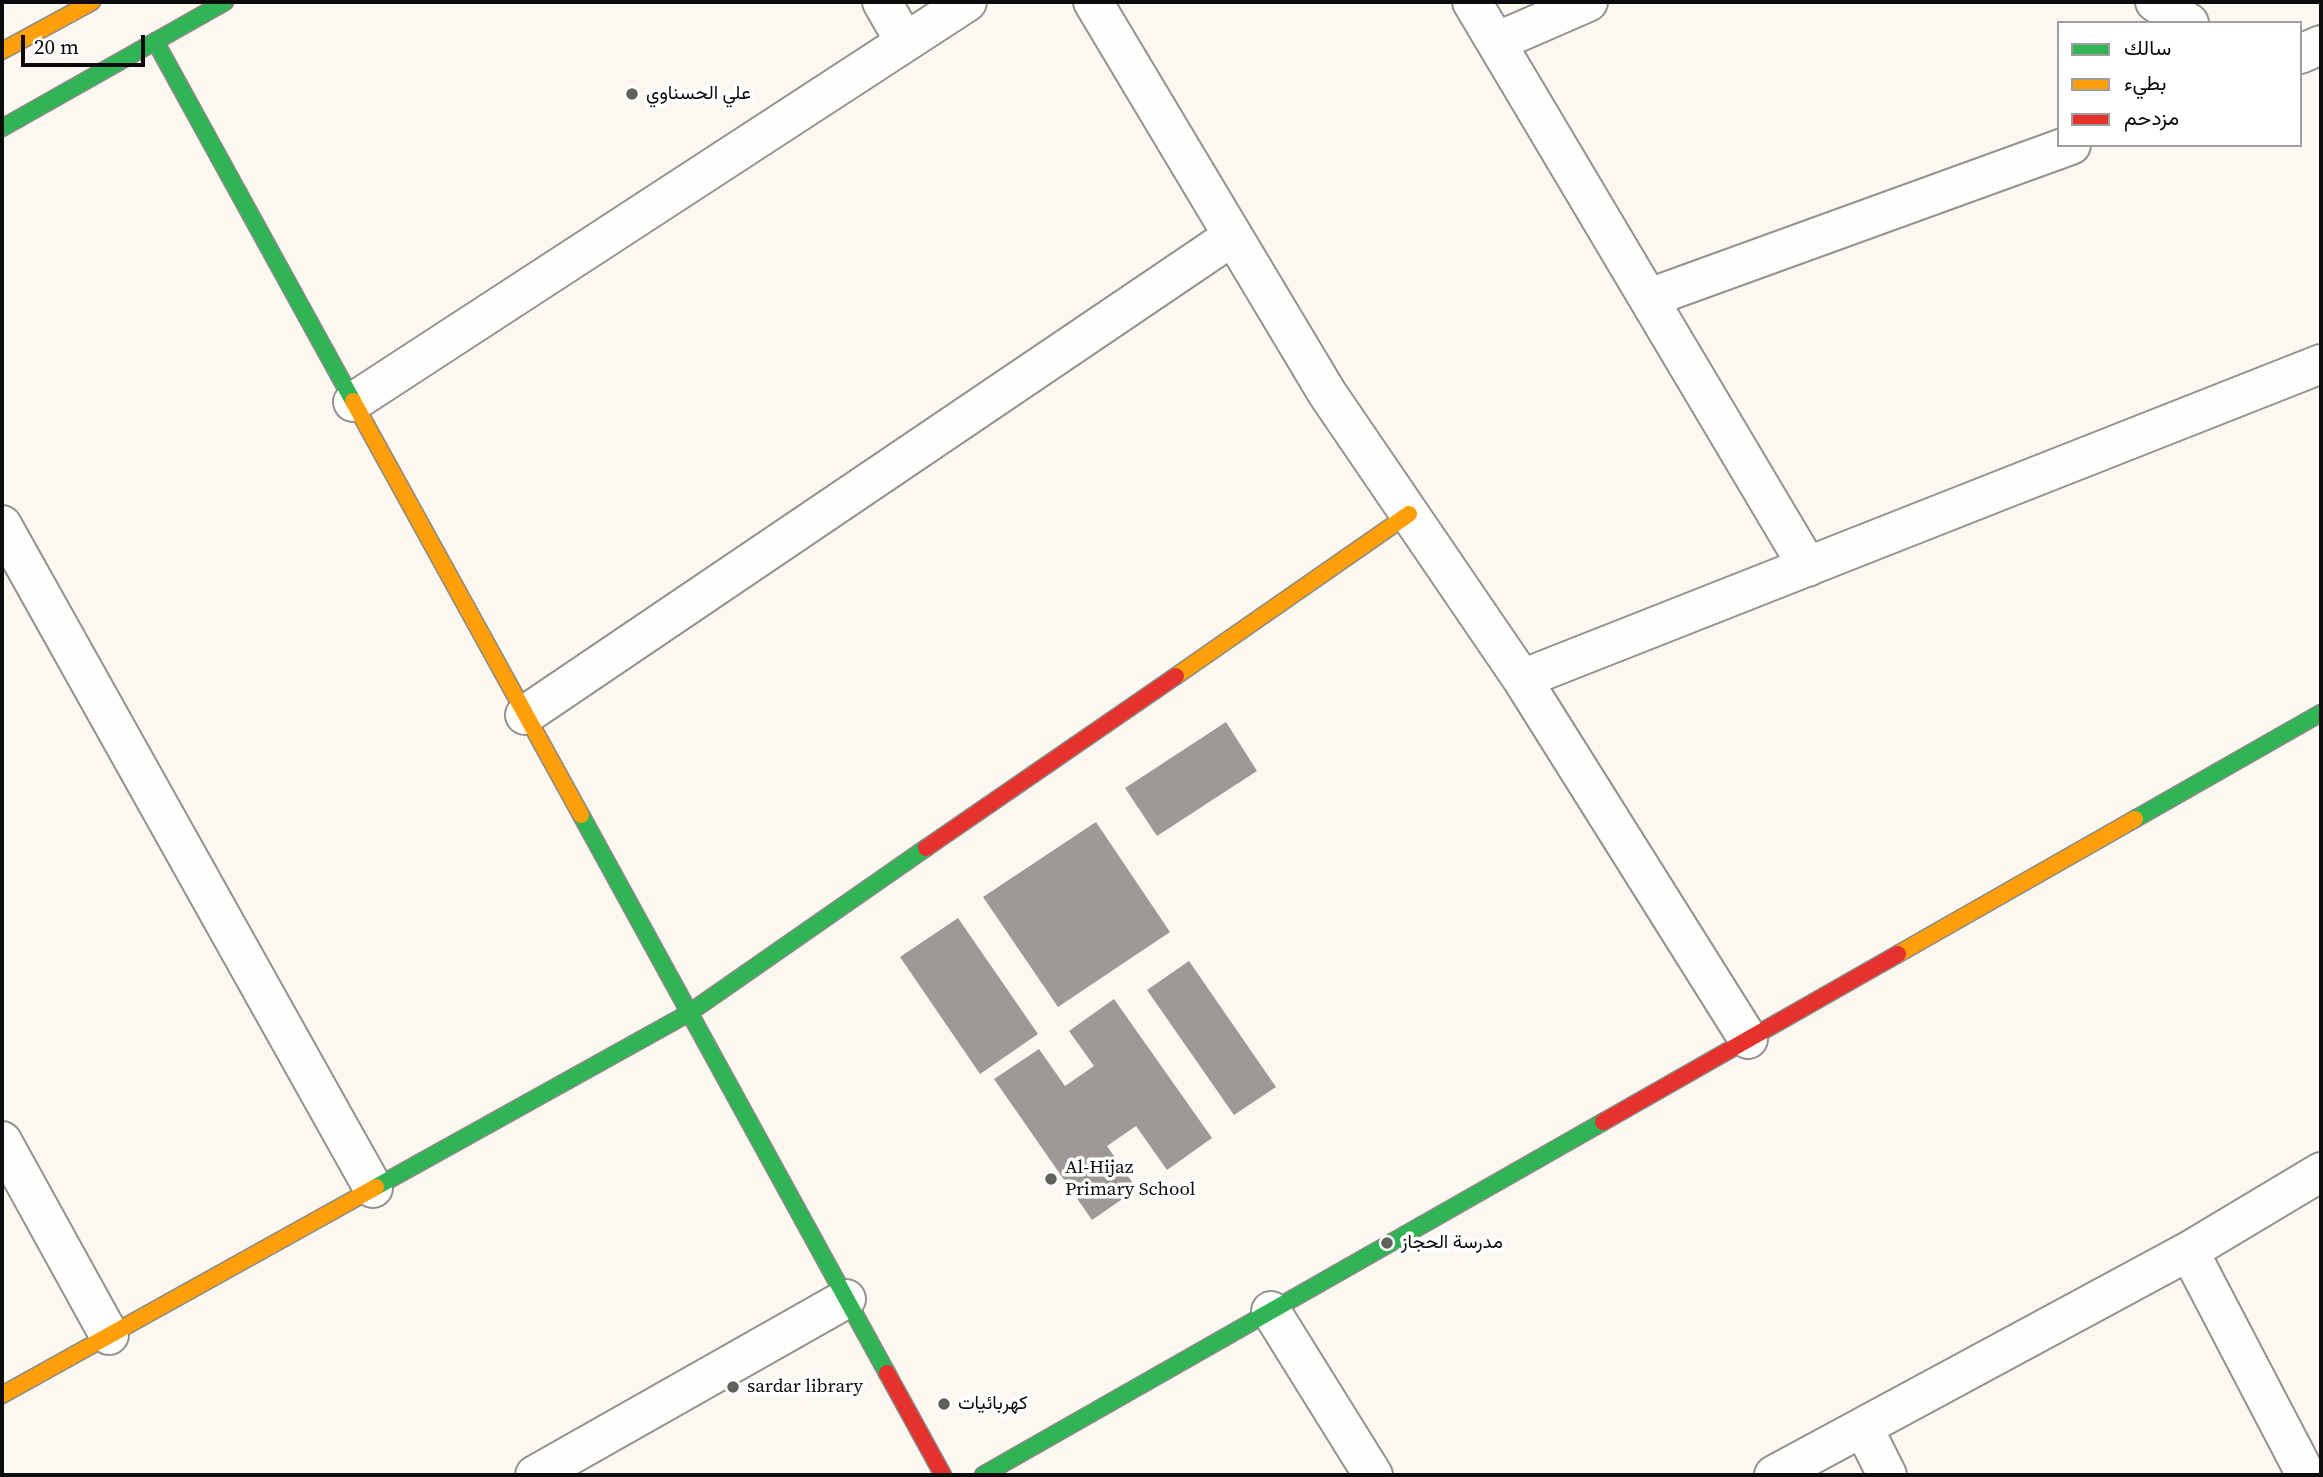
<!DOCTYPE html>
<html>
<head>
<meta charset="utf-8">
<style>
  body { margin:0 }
  #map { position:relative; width:2323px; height:1477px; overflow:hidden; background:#faf8f0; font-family:"Source Serif 4",Vazirmatn,serif }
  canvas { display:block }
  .frame { position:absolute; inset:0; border:4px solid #0c0c0c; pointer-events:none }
  .legend { position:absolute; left:2057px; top:21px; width:245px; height:126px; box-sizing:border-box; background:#fff; border:2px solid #9e9e9e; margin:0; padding:9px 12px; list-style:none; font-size:21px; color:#0c0c0c }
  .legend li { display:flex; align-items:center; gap:14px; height:35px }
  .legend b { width:35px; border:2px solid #9e9e9e }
  .scale { position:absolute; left:21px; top:35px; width:124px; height:32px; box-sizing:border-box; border:4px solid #0c0c0c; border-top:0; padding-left:9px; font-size:21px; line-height:24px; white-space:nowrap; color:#0c0c0c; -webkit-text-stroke:5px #fff; paint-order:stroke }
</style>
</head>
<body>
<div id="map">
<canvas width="2323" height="1477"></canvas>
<div class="frame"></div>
<ul class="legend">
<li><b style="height:9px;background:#30b455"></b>سالك</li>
<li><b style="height:9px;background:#ff9f0a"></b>بطيء</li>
<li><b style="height:9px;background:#e5322d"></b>مزدحم</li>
</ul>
<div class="scale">20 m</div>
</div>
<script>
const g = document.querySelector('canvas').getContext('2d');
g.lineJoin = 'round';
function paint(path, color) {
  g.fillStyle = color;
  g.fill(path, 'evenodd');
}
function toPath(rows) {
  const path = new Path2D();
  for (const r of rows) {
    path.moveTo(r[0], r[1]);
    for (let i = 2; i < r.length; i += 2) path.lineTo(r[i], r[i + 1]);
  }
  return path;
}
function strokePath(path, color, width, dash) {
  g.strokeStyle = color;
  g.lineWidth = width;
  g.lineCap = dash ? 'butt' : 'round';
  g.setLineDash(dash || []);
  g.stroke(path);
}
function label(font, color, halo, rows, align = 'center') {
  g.font = font + ' "Source Serif 4",Vazirmatn,serif';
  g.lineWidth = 7;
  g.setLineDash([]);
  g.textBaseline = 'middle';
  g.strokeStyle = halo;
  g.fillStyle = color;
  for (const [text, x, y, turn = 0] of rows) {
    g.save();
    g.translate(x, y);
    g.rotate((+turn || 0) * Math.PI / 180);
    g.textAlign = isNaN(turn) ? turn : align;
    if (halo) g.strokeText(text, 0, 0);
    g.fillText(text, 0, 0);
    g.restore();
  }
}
paint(toPath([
  [1226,722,1257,771,1157,836,1125,788],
  [1096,822,1170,932,1058,1007,983,897],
  [958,918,1038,1034,980,1074,900,957],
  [1189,961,1276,1087,1234,1115,1147,990],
  [1114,999,1212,1138,1167,1170,1136,1126,1107,1146,1137,1189,1092,1220,994,1079,1039,1049,1065,1086,1094,1066,1069,1031]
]), '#9d9a96');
const street = toPath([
  [882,2,905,42],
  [1093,2,1327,393,1522,679,1748,1039],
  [1472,2,1808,567],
  [2155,2,2189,23],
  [1496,42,1588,2],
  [2300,54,2321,45],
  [1649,298,2071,145],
  [353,402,967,2],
  [2,525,373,1188],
  [1522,679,2321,364],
  [525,715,1233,236],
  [2,1141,109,1335],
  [2189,1251,2306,1475],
  [1271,1311,1373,1475],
  [1863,1427,1887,1475],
  [535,1475,846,1299],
  [1774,1475,2189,1251,2321,1172]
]);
const fast = toPath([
  [155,41,353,401],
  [2,128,225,2],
  [581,815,887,1373],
  [2135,819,2321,713],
  [376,1187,689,1013,926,848],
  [983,1475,1603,1122]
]);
const slow = toPath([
  [2,51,92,2],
  [353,401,581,815],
  [1176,676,1409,514],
  [1898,954,2135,819],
  [2,1395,376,1187]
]);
const jam = toPath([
  [926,848,1176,676],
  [1603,1122,1898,954],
  [887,1373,943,1475]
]);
strokePath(street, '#93928f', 42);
strokePath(fast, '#8a8985', 19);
strokePath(slow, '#8a8985', 19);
strokePath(jam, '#8a8985', 19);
strokePath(street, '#fefefd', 38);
strokePath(fast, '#30b455', 16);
strokePath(slow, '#ff9f0a', 16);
strokePath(jam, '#e5322d', 16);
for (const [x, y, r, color] of [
  [632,94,7,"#5f5f5c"],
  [1051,1179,7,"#5f5f5c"],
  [1387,1243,7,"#5f5f5c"],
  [733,1387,7,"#5f5f5c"],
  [944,1404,7,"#5f5f5c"]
]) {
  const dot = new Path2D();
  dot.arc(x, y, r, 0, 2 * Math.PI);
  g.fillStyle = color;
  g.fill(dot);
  strokePath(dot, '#fff', 2.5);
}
label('19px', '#0c0c0c', '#fff', [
  ["علي الحسناوي",646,94],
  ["Al-Hijaz",1065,1168],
  ["Primary School",1065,1190],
  ["مدرسة الحجاز",1401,1243],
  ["sardar library",747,1387],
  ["كهربائيات",958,1404]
], 'left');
</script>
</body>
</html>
